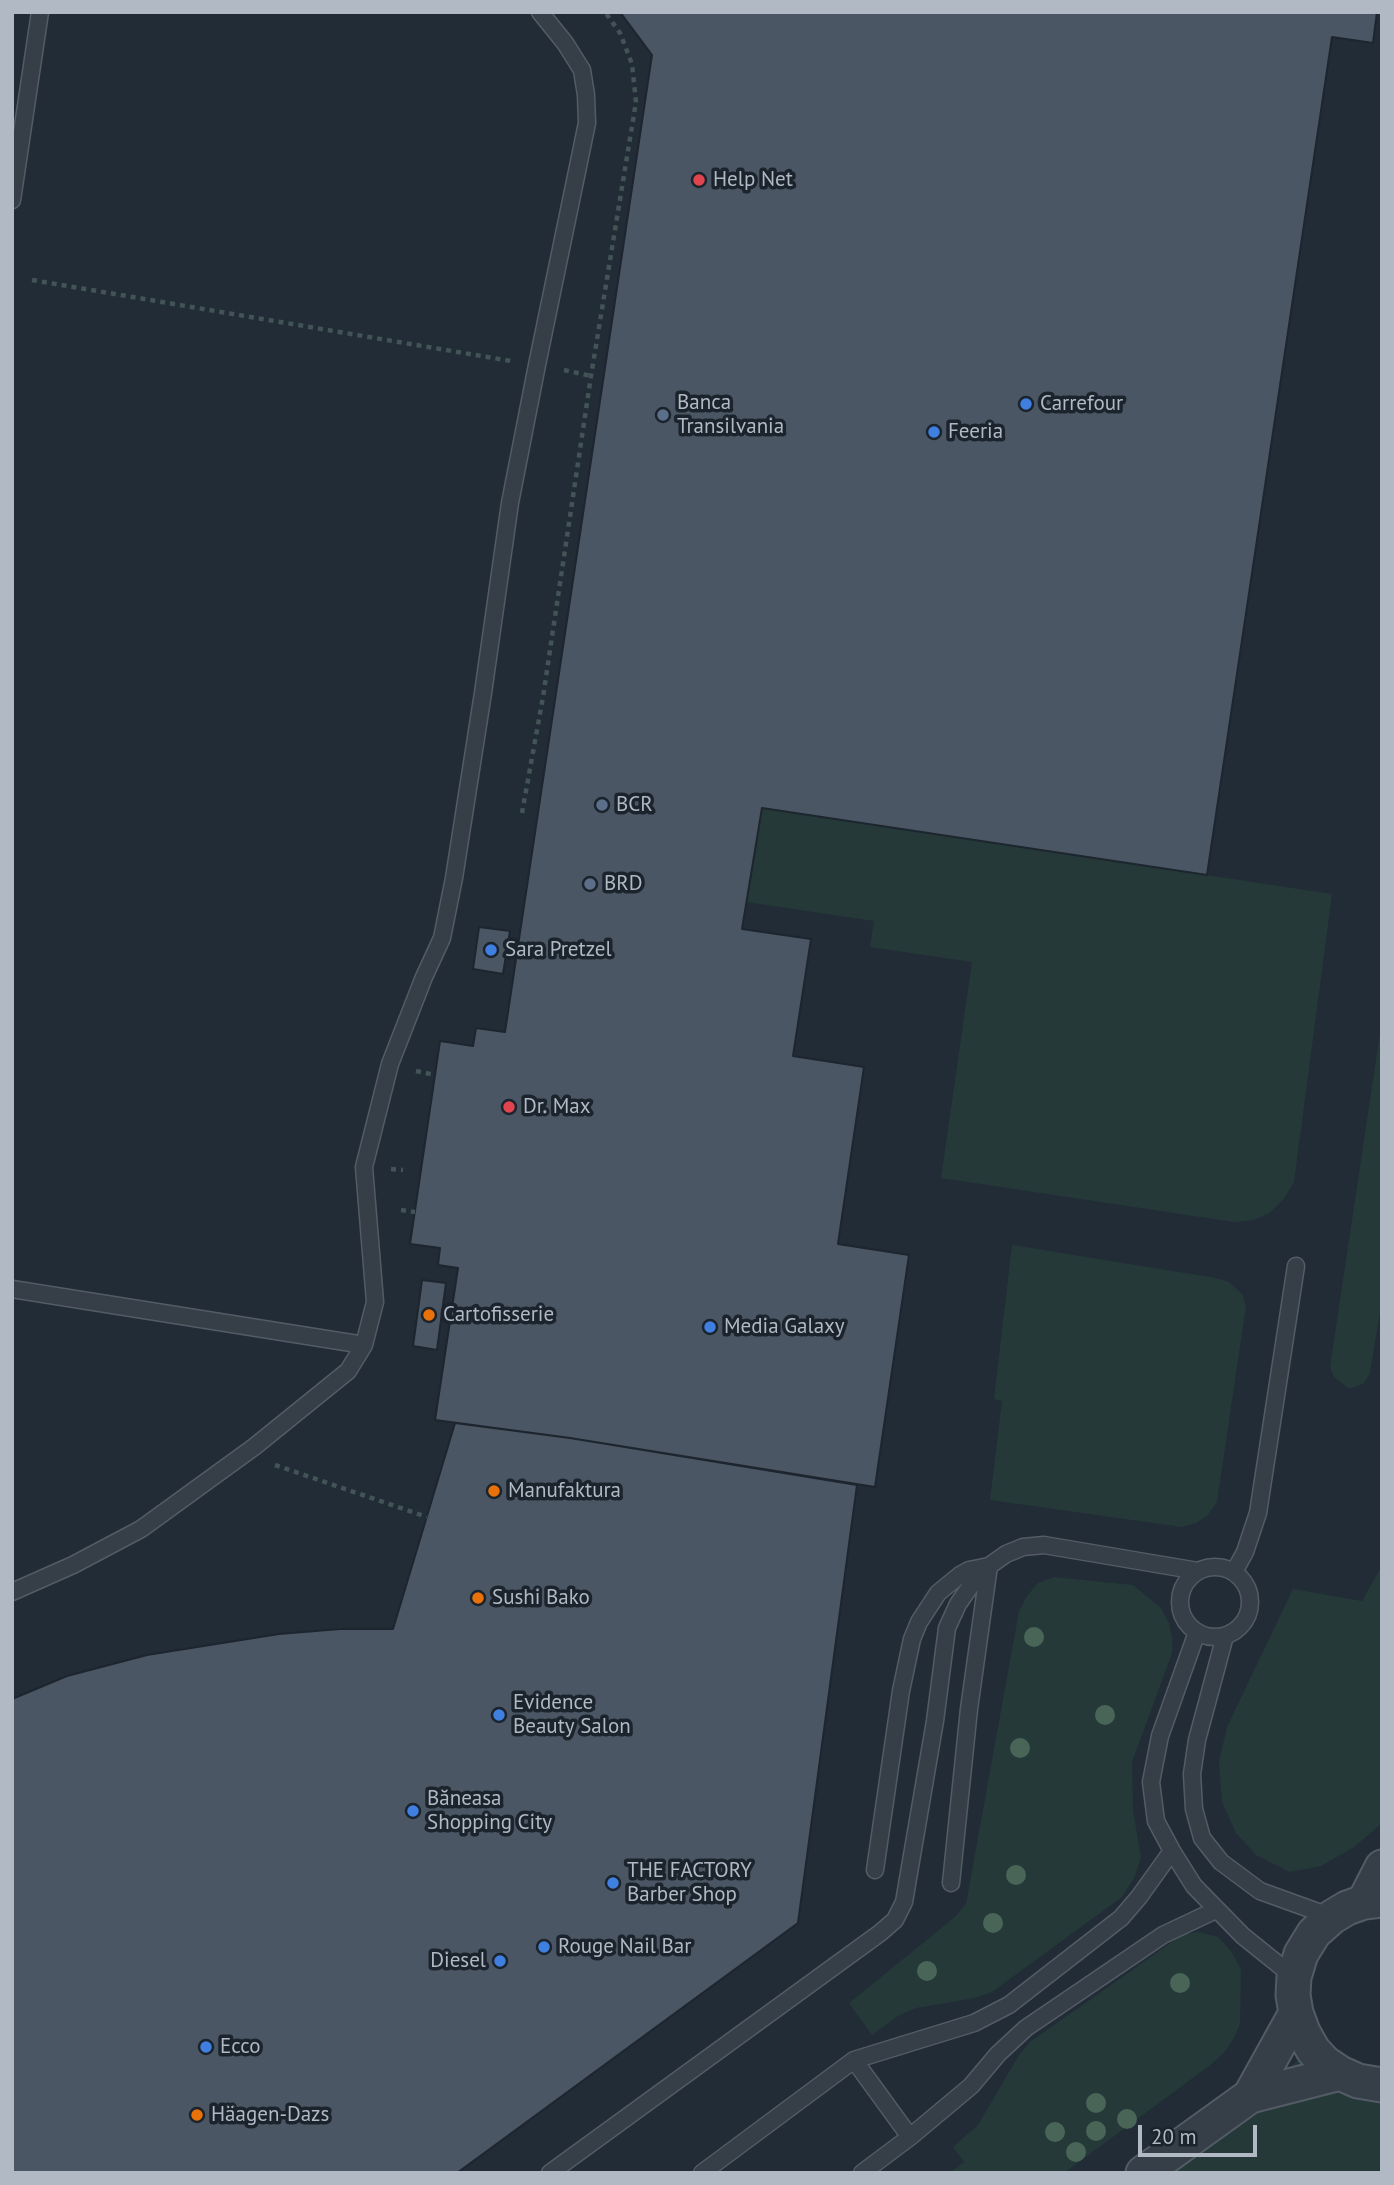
<!DOCTYPE html>
<html>
<head>
<meta charset="utf-8">
<style>
  body { margin:0 }
  #map { position:relative; width:1394px; height:2185px; overflow:hidden; background:#222c37; font-family:"PT Sans",sans-serif }
  canvas { display:block }
  .frame { position:absolute; inset:0; border:14px solid #b0b9c4; pointer-events:none }
  .scale { position:absolute; left:1138px; top:2125px; width:119px; height:32px; box-sizing:border-box; border:4px solid #b0b9c4; border-top:0; padding-left:9px; font-size:21px; line-height:24px; white-space:nowrap; color:#b0b9c4; -webkit-text-stroke:5px #1b232c; paint-order:stroke }
</style>
</head>
<body>
<div id="map">
<canvas width="1394" height="2185"></canvas>
<div class="frame"></div>
<div class="scale">20 m</div>
</div>
<script>
const g = document.querySelector('canvas').getContext('2d');
g.lineJoin = 'round';
function paint(path, color) {
  g.fillStyle = color;
  g.fill(path, 'evenodd');
}
function toPath(rows) {
  const path = new Path2D();
  for (const r of rows) {
    if (r.length === 3) {
      path.moveTo(r[0] + r[2], r[1]);
      path.arc(r[0], r[1], r[2], 0, 2 * Math.PI);
      continue;
    }
    path.moveTo(r[0], r[1]);
    for (let i = 2; i < r.length; i += 2) path.lineTo(r[i], r[i + 1]);
  }
  return path;
}
function strokePath(path, color, width, dash) {
  g.strokeStyle = color;
  g.lineWidth = width;
  g.lineCap = dash ? 'butt' : 'round';
  g.setLineDash(dash || []);
  g.stroke(path);
}
function label(font, color, halo, rows, align = 'center') {
  g.font = font + ' "PT Sans",sans-serif';
  g.lineWidth = 7;
  g.setLineDash([]);
  g.textBaseline = 'middle';
  g.strokeStyle = halo;
  g.fillStyle = color;
  for (const [text, x, y, turn = 0] of rows) {
    g.save();
    g.translate(x, y);
    g.rotate((+turn || 0) * Math.PI / 180);
    g.textAlign = isNaN(turn) ? turn : align;
    if (halo) g.strokeText(text, 0, 0);
    g.fillText(text, 0, 0);
    g.restore();
  }
}
paint(toPath([
  [762,808,1332,894,1294,1182,1283,1200,1268,1214,1253,1220,1234,1222,941,1178,972,962,870,947,874,921,747,902],
  [1382,1020,1382,1299,1370,1373,1364,1383,1355,1387,1348,1388,1334,1377,1330,1367],
  [1012,1245,1216,1278,1229,1282,1242,1294,1246,1306,1217,1502,1207,1516,1196,1523,1182,1527,990,1500,1002,1401,994,1399],
  [1382,1557,1381,1824,1354,1847,1321,1866,1290,1872,1256,1855,1236,1833,1222,1802,1219,1762,1227,1727,1293,1589,1362,1601,1380,1569],
  [1054,1577,1133,1585,1161,1608,1169,1623,1172,1638,1172,1653,1132,1762,1133,1810,1141,1858,1134,1878,1122,1897,992,1992,975,1998,916,2008,898,2016,872,2035,849,2003,955,1917,966,1904,1019,1611,1027,1596,1038,1583],
  [1199,1932,1218,1937,1231,1951,1241,1969,1240,2024,1234,2038,1223,2054,1209,2066,1064,2173,950,2173,964,2162,953,2147,978,2125,1019,2055,1030,2042,1182,1935],
  [1313,2050,1382,2085,1382,2173,1142,2173]
]), '#253939');
const building = toPath([
  [620,12,1377,12,1373,43,1332,37,1207,875,762,808,742,929,811,939,793,1056,864,1067,838,1244,909,1255,875,1487,570,1438,435,1420,458,1268,438,1265,440,1248,410,1244,440,1041,473,1046,476,1028,505,1032,652,55,620,12],
  [479,927,510,931,503,974,473,969,479,927],
  [422,1280,446,1283,437,1350,413,1346,422,1280],
  [455,1423,570,1438,857,1485,798,1923,457,2173,12,2173,12,1699,67,1676,147,1655,279,1634,340,1629,393,1629,455,1423]
]);
paint(building, '#4a5663');
strokePath(building, '#1d252e', 2);
const lane = toPath([
  [12,200,40,12],
  [12,1289,364,1345],
  [1215,1602,35],
  [1234,1572,1245,1552,1258,1513,1296,1266],
  [12,1592,73,1565,141,1529,254,1447,348,1371,364,1345,375,1302,364,1167,390,1064,424,977,442,938,454,878,483,693,510,503,537,365,587,123,586,95,582,70,565,43,540,12],
  [1197,1632,1160,1736,1151,1782,1156,1821,1172,1851,1194,1886,1243,1936,1294,1977],
  [1225,1636,1197,1740,1192,1774,1194,1809,1202,1838,1221,1862,1260,1891,1332,1917],
  [875,1870,901,1691,912,1639,919,1622,938,1593,960,1575,969,1570,989,1566],
  [951,1883,969,1709,989,1566],
  [854,2060,974,2023,1009,2005,1121,1918,1139,1897,1172,1851],
  [910,2137,971,2086,998,2054,1026,2028,1163,1935,1216,1910],
  [550,2173,880,1933,895,1920,904,1902,935,1721,947,1628,958,1604,972,1584,989,1566,1006,1554,1023,1547,1044,1545,1198,1571],
  [702,2173,854,2060,910,2137,862,2173]
]);
const street = toPath([
  [1382,1900,1364,1902,1347,1908,1332,1917,1314,1933,1301,1954,1294,1977,1293,1995,1296,2013,1303,2032,1313,2050,1325,2063,1340,2073,1358,2081,1382,2085],
  [1364,1902,1382,1867],
  [1250,2096,1296,2013],
  [1143,2173,1250,2096,1340,2073]
]);
strokePath(lane, '#535c66', 19);
strokePath(street, '#535c66', 37);
strokePath(toPath([
  [32,280,511,361],
  [564,370,591,376],
  [522,813,543,697,591,376,636,102,632,64,620,33,605,12],
  [416,1071,435,1075],
  [391,1169,403,1170],
  [401,1210,415,1212],
  [275,1465,427,1517]
]), '#425456', 4.5, [5, 5]);
strokePath(lane, '#363e48', 16);
strokePath(street, '#363e48', 33);
g.fillStyle = '#496557';
for (const [x, y] of [
  [1034,1637],
  [1105,1715],
  [1020,1748],
  [1016,1875],
  [993,1923],
  [927,1971],
  [1180,1983],
  [1096,2103],
  [1127,2119],
  [1096,2131],
  [1055,2132],
  [1076,2152]
]) {
  g.beginPath();
  g.arc(x, y, 10, 0, 2 * Math.PI);
  g.fill();
}
for (const [x, y, r, color] of [
  [699,180,7,"#e0444e"],
  [1026,404,7,"#3f7fe0"],
  [663,415,7,"#5c6f8a"],
  [934,432,7,"#3f7fe0"],
  [602,805,7,"#5c6f8a"],
  [590,884,7,"#5c6f8a"],
  [491,950,7,"#3f7fe0"],
  [509,1107,7,"#e0444e"],
  [429,1315,7,"#e8710a"],
  [710,1327,7,"#3f7fe0"],
  [494,1491,7,"#e8710a"],
  [478,1598,7,"#e8710a"],
  [499,1715,7,"#3f7fe0"],
  [413,1811,7,"#3f7fe0"],
  [613,1883,7,"#3f7fe0"],
  [544,1947,7,"#3f7fe0"],
  [500,1961,7,"#3f7fe0"],
  [206,2047,7,"#3f7fe0"],
  [197,2115,7,"#e8710a"]
]) {
  const dot = new Path2D();
  dot.arc(x, y, r, 0, 2 * Math.PI);
  g.fillStyle = color;
  g.fill(dot);
  strokePath(dot, '#1b232c', 2.5);
}
label('21px', '#b0b9c4', '#1b232c', [
  ["Help Net",713,180],
  ["Banca",677,403],
  ["Transilvania",677,427],
  ["Carrefour",1040,404],
  ["Feeria",948,432],
  ["BCR",616,805],
  ["BRD",604,884],
  ["Sara Pretzel",505,950],
  ["Dr. Max",523,1107],
  ["Cartofisserie",443,1315],
  ["Media Galaxy",724,1327],
  ["Manufaktura",508,1491],
  ["Sushi Bako",492,1598],
  ["Evidence",513,1703],
  ["Beauty Salon",513,1727],
  ["Băneasa",427,1799],
  ["Shopping City",427,1823],
  ["THE FACTORY",627,1871],
  ["Barber Shop",627,1895],
  ["Rouge Nail Bar",558,1947],
  ["Diesel",486,1961,"right"],
  ["Ecco",220,2047],
  ["Häagen-Dazs",211,2115]
], 'left');
</script>
</body>
</html>
